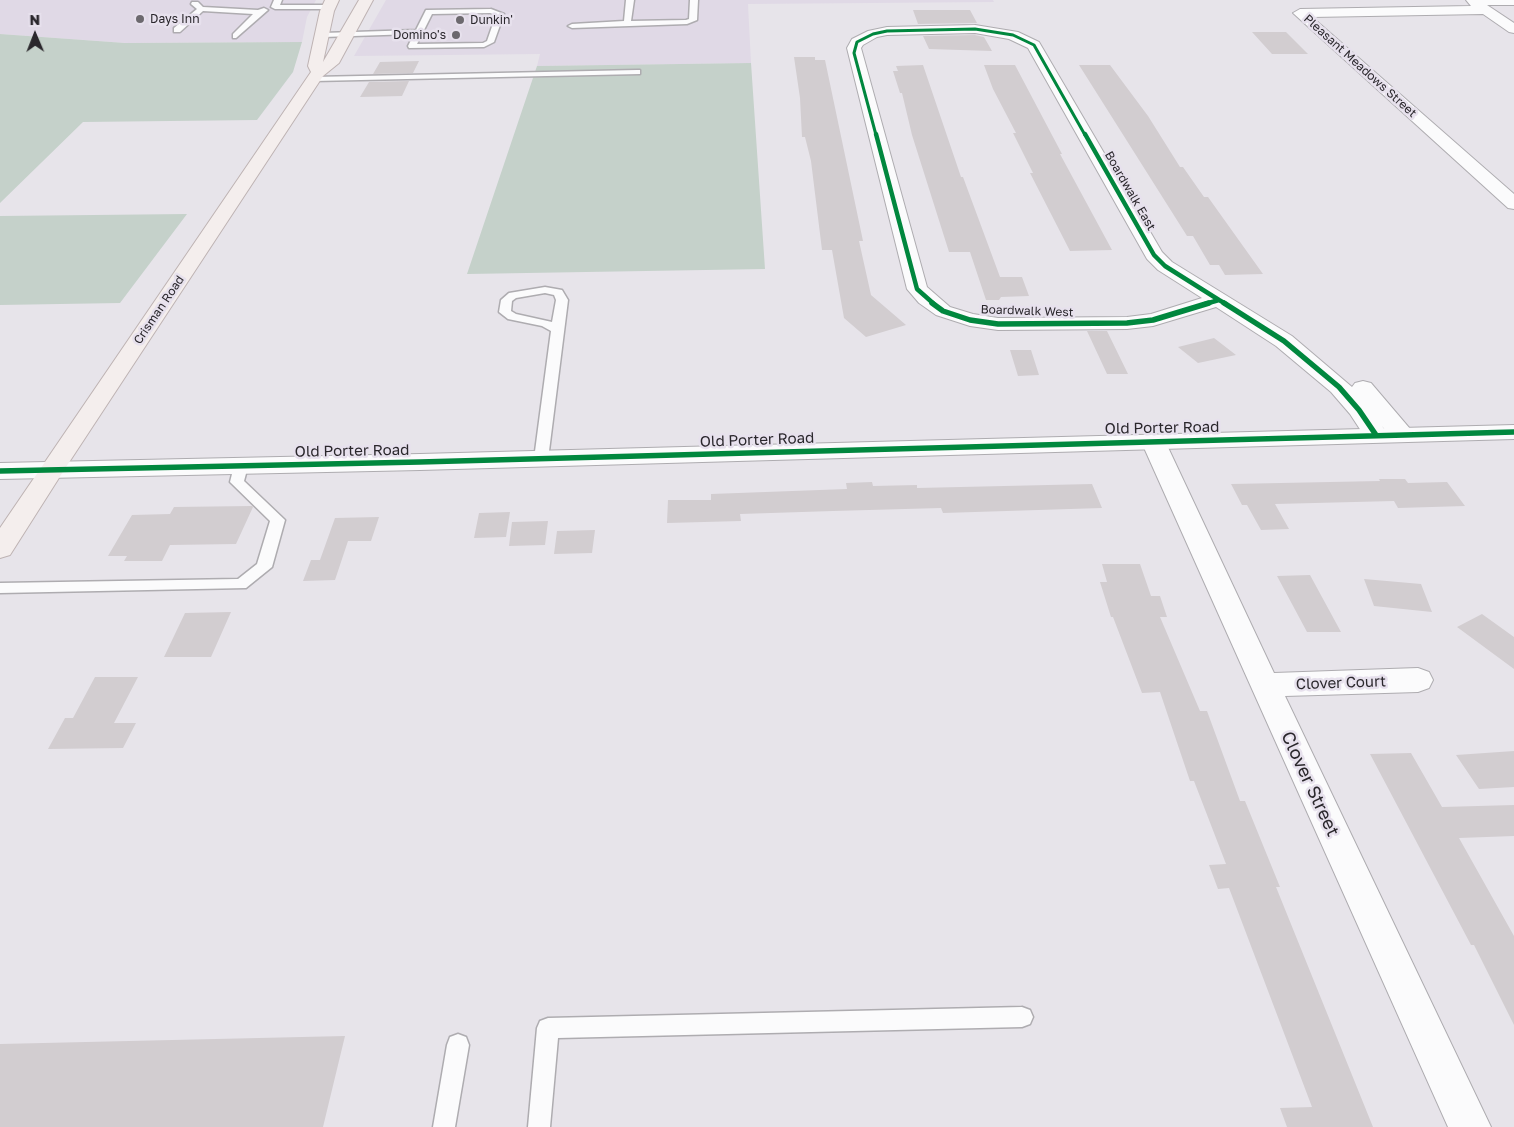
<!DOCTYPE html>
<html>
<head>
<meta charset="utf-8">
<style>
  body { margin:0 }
  #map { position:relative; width:1514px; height:1127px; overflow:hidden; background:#e7e4ea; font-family:"Golos Text",sans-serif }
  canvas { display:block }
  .north { position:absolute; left:10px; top:10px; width:50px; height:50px; -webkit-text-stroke:4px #e7e1ed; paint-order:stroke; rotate:359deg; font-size:14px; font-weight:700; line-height:20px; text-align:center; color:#2a272c }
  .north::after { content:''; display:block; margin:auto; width:18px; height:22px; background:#2a272c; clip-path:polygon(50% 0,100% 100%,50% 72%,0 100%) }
</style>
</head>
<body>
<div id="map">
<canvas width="1514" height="1127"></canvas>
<div class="north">N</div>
</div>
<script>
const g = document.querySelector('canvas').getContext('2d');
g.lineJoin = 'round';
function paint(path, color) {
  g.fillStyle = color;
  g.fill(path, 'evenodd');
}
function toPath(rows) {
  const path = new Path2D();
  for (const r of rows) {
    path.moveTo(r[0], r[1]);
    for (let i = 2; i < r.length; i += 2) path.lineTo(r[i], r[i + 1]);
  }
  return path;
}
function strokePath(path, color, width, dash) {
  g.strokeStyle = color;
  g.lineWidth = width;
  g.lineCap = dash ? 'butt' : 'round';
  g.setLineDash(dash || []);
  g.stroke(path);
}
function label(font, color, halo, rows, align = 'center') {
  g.font = font + ' "Golos Text",sans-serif';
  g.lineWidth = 5;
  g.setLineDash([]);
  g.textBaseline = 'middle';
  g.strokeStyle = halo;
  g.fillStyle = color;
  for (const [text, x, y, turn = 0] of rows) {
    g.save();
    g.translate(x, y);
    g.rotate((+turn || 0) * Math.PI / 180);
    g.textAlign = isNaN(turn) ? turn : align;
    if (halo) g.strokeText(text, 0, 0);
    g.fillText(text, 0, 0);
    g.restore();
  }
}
paint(toPath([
  [0,0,316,0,307,17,302,42,125,43,0,34],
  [386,0,993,0,994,2,748,4,751,63,537,66,540,54,354,56]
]), '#e0d9e6');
paint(toPath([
  [0,34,125,43,302,42,293,72,257,120,83,122,0,203],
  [751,63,765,269,467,274,537,66],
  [187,214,120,303,0,305,0,216]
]), '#c5d1ca');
paint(toPath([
  [913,10,970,10,977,23,918,24],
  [1252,32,1286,32,1308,54,1272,54],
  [975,35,984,37,992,51,929,49,923,36],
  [794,57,815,57,815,60,825,60,863,241,859,241,871,295,906,325,866,337,844,318,832,250,822,250,811,161,805,137,802,137,800,98],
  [419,61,413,73,373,74,380,62],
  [923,65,961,177,963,177,1000,277,1022,277,1029,296,1001,297,999,300,986,300,970,252,949,252,912,135,902,93,900,93,893,71,898,71,896,66],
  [984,65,1015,65,1062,154,1060,154,1112,250,1070,251,1030,173,1033,173,1013,133,1016,133,993,89],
  [1079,65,1110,65,1148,116,1180,167,1183,167,1204,197,1208,197,1263,274,1225,275,1219,265,1210,265,1193,236,1187,236],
  [409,81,402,96,360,97,369,82],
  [1087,331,1107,331,1128,374,1107,374],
  [1214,338,1236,355,1198,363,1178,347],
  [1010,350,1031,350,1039,375,1018,376],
  [1379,479,1405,479,1408,483,1447,482,1465,506,1398,508,1394,501,1275,504,1289,529,1261,530,1247,505,1242,505,1231,484,1380,481],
  [872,482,873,486,917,485,917,488,1092,484,1102,508,943,513,941,508,833,511,740,514,741,521,667,523,668,500,711,500,711,494,847,489,846,483],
  [252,506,253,507,236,544,170,545,162,561,124,561,127,556,108,556,132,515,170,514,174,507],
  [510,512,506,537,474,538,479,513],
  [379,517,371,541,348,541,335,580,303,581,311,560,320,560,335,518],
  [548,521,545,545,509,546,512,522],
  [595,530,592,553,554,554,557,531],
  [1102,564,1140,564,1151,596,1160,596,1167,617,1160,617,1200,711,1207,711,1240,801,1245,801,1280,887,1276,887,1373,1127,1287,1127,1280,1108,1312,1107,1229,888,1218,889,1209,865,1226,864,1194,781,1190,781,1160,692,1142,693,1113,617,1111,617,1100,582,1107,582],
  [1310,575,1341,632,1307,632,1277,576],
  [1364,579,1421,584,1432,612,1374,606],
  [231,612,211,657,164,657,185,613],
  [1482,614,1514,637,1514,669,1457,627],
  [95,677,138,677,114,723,136,723,123,748,48,749,65,718,73,718],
  [1514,751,1514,787,1479,789,1456,755],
  [1411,753,1442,807,1514,805,1514,836,1459,838,1514,936,1514,1025,1474,945,1471,945,1370,754],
  [345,1036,323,1127,0,1127,0,1044]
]), '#d2cdd0');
const service = toPath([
  [274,0,282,0,280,5,329,5,333,7,329,9,275,9,271,7,274,0],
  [626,0,634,0,631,21,686,20,689,19,690,0,698,0,697,20,687,24,572,28,568,26,572,24,624,21,626,0],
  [192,2,198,2,203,7,258,10,264,8,268,10,236,38,233,38,233,34,253,14,203,11,180,32,174,32,174,28,197,9,191,4,192,2],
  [491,9,504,14,494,42,484,47,409,48,408,46,414,34,323,37,319,35,323,33,416,30,426,10,491,9],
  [490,13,496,15,487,41,483,43,417,44,432,14,490,13],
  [637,70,640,70,640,74,314,81,310,79,314,77,637,70],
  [545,287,562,290,568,300,548,459,541,463,534,459,551,331,542,326,508,319,499,312,501,300,509,293,545,287],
  [545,293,554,295,556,300,552,322,516,314,511,311,512,301,516,298,545,293],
  [241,462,248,466,244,481,285,520,272,567,246,588,0,593,0,583,238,579,257,564,270,521,230,482,234,466,241,462],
  [1022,1007,1030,1010,1033,1017,1030,1024,1022,1027,558,1038,550,1127,528,1127,537,1028,540,1021,548,1018,1022,1007],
  [458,1034,466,1037,469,1045,455,1127,433,1127,447,1045,450,1037,458,1034]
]);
const minor = toPath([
  [1466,0,1514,0,1514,5,1487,5,1514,23,1514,33,1509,32,1483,14,1312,17,1514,194,1514,209,1508,208,1293,13,1300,9,1471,6,1466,0],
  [975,25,1018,32,1039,42,1162,252,1172,262,1292,336,1352,387,1355,383,1363,381,1371,383,1411,430,1414,435,1411,440,1402,442,1393,440,1382,426,1388,435,1385,440,1376,442,1367,440,1350,414,1331,392,1276,346,1216,307,1153,326,1127,329,998,330,970,326,936,315,919,303,907,289,847,48,852,39,868,31,887,27,975,25],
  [975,33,1009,39,1028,48,1147,259,1158,270,1202,298,1151,314,1127,317,998,318,973,314,950,307,927,287,861,48,863,45,877,37,887,35,975,33],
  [1153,434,1162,436,1165,441,1274,673,1418,668,1429,672,1433,680,1429,688,1418,692,1285,696,1491,1127,1448,1127,1141,441,1144,436,1153,434]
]);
const tertiary = toPath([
  [1514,425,1514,439,420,470,0,479,0,463,420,454,1514,425]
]);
const primary = toPath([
  [325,0,339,0,334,11,323,62,359,0,373,0,339,63,323,76,64,470,10,555,0,558,0,528,311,72,308,66,320,11,325,0]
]);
strokePath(service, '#aeacb0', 3);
strokePath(minor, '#aeacb0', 2);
strokePath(tertiary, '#aeacb0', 2);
strokePath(primary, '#beb3b3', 2);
paint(service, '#fbfbfc');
paint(minor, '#fbfbfc');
paint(tertiary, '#fbfbfc');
paint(primary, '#f4eeed');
strokePath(toPath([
  [876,135,854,53,857,42,873,34,887,31,975,29,1013,35,1034,45,1085,135]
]), '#00873e', 3);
strokePath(toPath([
  [876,134,917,289,934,304],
  [1085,134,1154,255,1165,266,1219,300],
  [1219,300,1226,304],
  [1205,304,1219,300]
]), '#00873e', 4.5);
strokePath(toPath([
  [932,303,943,311,970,320,998,324,1127,323,1153,320,1209,303],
  [1224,303,1284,341,1339,387,1359,410,1376,435],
  [0,471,420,462,1514,432]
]), '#00873e', 5.5);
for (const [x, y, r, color] of [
  [140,19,5,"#6c696e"],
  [460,20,5,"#6c696e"],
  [456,35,5,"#6c696e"]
]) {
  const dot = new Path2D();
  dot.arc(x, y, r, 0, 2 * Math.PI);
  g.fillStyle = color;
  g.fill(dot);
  strokePath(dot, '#e7e1ed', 2);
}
label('12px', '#2a272c', '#e7e1ed', [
  ["Days Inn",150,19],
  ["Dunkin'",470,20],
  ["Domino's",446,35,"right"]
], 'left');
label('12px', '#2a272c', '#e7e1ed', [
  ["Pleasant Meadows Street",1360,66,42],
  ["Boardwalk East",1130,191,60],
  ["Crisman Road",159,310,-56],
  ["Boardwalk West",1027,311,2]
]);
label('15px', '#2a272c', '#e7e1ed', [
  ["Old Porter Road",1162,428,-1],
  ["Old Porter Road",757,440,-2],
  ["Old Porter Road",352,451,-1],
  ["Clover Court",1341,683,-2]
]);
label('18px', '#2a272c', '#e7e1ed', [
  ["Clover Street",1310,784,65]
]);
</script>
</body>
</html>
